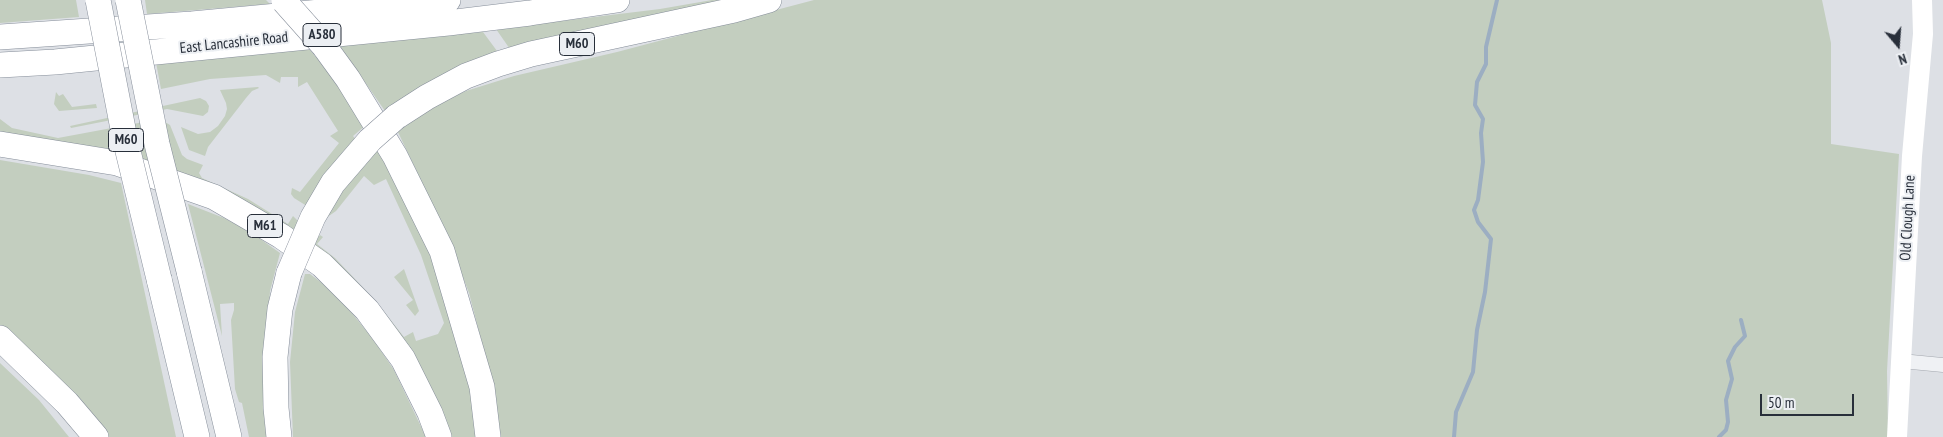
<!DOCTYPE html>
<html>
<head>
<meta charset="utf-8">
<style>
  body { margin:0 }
  #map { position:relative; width:1943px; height:437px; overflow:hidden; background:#dde0e5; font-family:"PT Sans Narrow",sans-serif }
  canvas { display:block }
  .north { position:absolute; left:1873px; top:20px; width:50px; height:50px; -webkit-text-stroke:4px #eceff3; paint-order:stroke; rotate:162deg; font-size:14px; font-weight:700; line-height:20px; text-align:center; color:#282f3a }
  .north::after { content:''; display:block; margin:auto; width:18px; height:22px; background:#282f3a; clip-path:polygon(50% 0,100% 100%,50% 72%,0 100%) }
  .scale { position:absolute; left:1760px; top:394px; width:94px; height:22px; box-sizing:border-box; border:2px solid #282f3a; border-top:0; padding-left:6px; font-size:15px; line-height:18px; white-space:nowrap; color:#282f3a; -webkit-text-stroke:4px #eceff3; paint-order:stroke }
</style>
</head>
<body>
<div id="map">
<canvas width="1943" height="437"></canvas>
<div class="north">N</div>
<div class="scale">50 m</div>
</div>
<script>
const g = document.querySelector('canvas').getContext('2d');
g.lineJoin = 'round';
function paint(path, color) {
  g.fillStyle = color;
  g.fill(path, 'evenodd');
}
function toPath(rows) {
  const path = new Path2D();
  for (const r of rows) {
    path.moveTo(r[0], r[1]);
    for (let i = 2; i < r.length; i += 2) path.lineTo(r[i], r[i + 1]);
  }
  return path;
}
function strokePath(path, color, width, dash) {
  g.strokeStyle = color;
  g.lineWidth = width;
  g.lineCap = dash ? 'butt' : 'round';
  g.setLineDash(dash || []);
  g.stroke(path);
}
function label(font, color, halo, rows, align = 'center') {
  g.font = font + ' "PT Sans Narrow",sans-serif';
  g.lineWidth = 4;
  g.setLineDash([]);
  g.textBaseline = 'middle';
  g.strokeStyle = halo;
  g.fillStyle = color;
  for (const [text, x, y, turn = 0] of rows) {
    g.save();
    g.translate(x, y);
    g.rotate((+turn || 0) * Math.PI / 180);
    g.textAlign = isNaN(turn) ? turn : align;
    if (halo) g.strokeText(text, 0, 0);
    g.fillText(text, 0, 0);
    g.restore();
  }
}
paint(toPath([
  [0,0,76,0,79,17,0,23],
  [145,0,266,0,270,4,147,14],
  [712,0,732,0,512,52,496,29,660,9],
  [814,0,1822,0,1831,43,1831,144,1899,154,1887,371,1888,437,501,437,491,378,469,293,448,238,398,132,426,109,466,91,514,76,617,52],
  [483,32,500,55,385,111,337,42],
  [305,44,327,70,366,125,353,136,370,157,379,147,420,227,442,285,467,368,479,437,449,437,439,410,286,227,0,135,0,119,12,128,58,138,160,119,170,125,182,155,187,159,203,165,199,173,202,178,248,199,288,224,293,216,316,239,320,235,323,237,317,244,335,258,374,299,404,337,413,332,416,341,438,334,444,323,421,255,386,179,374,185,364,176,336,211,326,218,294,198,291,194,292,188,300,192,339,143,330,136,338,131,307,82,298,87,298,77,281,77,280,83,266,75,210,79,161,89,155,57],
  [258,87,259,88,252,91,246,98,208,147,205,156,189,150,181,127,198,134,210,132,218,126,225,116,227,109,226,103,220,90],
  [56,92,59,96,63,94,72,107,96,104,97,108,59,111,54,104],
  [200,98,206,101,209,106,208,112,203,116,167,109,71,128,70,126],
  [0,160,89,175,121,183,176,437,108,437,56,379,0,325],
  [188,204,224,218,252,233,280,253,270,291,267,338,271,437,249,437,242,403,239,402,235,389,231,320,234,310,234,303,220,304,222,336],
  [404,269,419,311,415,316,406,305,413,300,394,277],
  [305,274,310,274,322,283,347,307,373,339,394,370,426,437,293,437,290,362,295,312],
  [0,363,39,400,69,437,0,437]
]), '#c3cebf');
strokePath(toPath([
  [1454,437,1456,412,1473,372,1477,330,1485,292,1491,239,1478,222,1474,210,1478,200,1483,162,1481,133,1483,119,1475,105,1477,82,1486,64,1486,47,1497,0],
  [1719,437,1726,430,1728,422,1726,400,1732,379,1728,361,1735,347,1745,336,1741,320]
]), '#9caec2', 4);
const street = toPath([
  [1901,361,1943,365]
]);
const highway = toPath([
  [0,37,192,24,448,0],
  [324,46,348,79,395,156,442,251,482,387,488,437],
  [0,65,55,62,448,23,530,13,617,0],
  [396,117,427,97,466,76,498,64,531,54,734,10,769,0],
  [0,144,117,163,214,197,281,236,322,265,367,310,403,359,430,413,439,437],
  [189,271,229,437],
  [159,279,197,437],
  [0,338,67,403,96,437],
  [279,437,276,408,275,357,280,309,289,273]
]);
strokePath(street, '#a3a7ae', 15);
strokePath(highway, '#868e9a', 26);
strokePath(street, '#eff1f4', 14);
strokePath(toPath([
  [1897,437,1912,156,1923,34,1922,0]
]), '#fff', 20);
strokePath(highway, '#fff', 25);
const highwayBridge = toPath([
  [98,0,125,139,159,279],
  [128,0,157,144,189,271],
  [284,1,324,46],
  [289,273,313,217,333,183,370,140,396,117]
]);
strokePath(highwayBridge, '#868e9a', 26, []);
strokePath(highwayBridge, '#fff', 25);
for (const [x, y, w] of [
  [322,35,38],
  [577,44,35],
  [126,140,35],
  [265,226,35]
]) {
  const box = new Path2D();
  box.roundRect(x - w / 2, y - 11.5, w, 23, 4);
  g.fillStyle = '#eceff3';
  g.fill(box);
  strokePath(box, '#282f3a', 1);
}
label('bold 14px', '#282f3a', null, [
  ["A580",322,35],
  ["M60",577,44],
  ["M60",126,140],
  ["M61",265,226]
]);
label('15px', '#282f3a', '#eceff3', [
  ["East Lancashire Road",234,43,-6],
  ["Old Clough Lane",1908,218,-87]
]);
</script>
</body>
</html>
